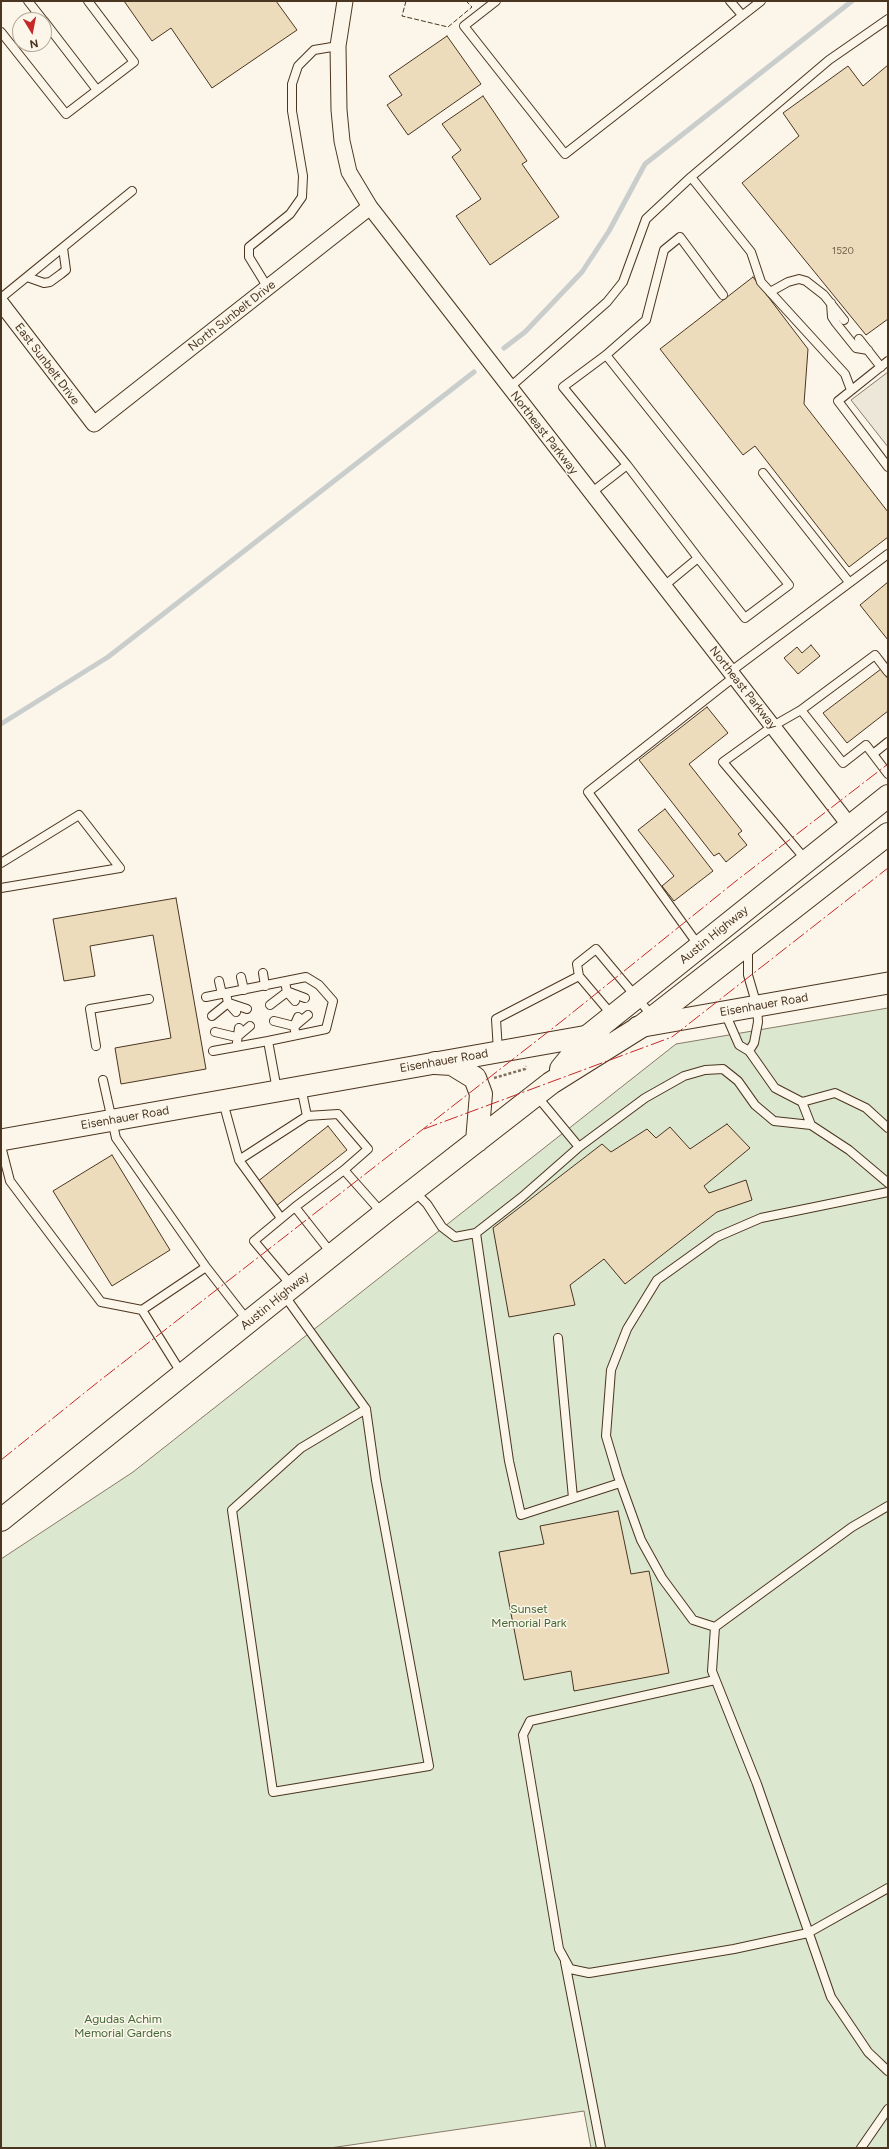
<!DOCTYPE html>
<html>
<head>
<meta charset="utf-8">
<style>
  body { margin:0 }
  #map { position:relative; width:889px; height:2149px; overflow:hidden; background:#fbf6e9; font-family:Figtree,sans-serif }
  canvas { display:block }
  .frame { position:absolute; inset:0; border:2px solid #4a3520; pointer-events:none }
  .north { position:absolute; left:12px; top:12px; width:40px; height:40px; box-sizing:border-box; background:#fbf6e9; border:1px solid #b4a999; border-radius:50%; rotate:170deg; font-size:11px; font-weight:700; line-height:16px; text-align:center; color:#4a3520 }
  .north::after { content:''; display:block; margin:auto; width:14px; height:18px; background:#c62828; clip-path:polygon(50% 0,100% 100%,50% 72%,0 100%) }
</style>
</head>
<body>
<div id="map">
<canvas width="889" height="2149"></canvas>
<div class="frame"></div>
<div class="north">N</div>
</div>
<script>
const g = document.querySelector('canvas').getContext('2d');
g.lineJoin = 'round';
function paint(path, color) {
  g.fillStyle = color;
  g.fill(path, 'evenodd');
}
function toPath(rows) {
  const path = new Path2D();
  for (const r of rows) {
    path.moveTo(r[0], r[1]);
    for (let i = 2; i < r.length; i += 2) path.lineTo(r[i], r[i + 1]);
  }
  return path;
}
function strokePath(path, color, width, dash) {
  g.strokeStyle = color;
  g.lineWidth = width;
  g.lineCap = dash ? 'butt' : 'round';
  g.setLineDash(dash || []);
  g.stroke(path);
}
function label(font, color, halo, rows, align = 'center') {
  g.font = font + ' Figtree,sans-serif';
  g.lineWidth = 3;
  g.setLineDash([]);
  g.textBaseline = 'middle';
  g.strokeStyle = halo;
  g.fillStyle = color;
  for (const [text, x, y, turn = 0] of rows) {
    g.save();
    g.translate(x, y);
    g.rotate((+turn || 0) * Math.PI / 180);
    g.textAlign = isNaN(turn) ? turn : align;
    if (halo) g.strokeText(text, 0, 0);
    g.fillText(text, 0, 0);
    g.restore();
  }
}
const green = toPath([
  [888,1008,888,2148,591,2148,584,2111,330,2148,1,2148,1,1559,133,1472,676,1044,888,1008]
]);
paint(green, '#dce7d0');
strokePath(green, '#887966', 1);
const parking = toPath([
  [888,372,888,447,851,400,888,372]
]);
paint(parking, '#ede7d9');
strokePath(parking, '#887966', 1);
strokePath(toPath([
  [504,348,525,332,582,272,609,231,645,164,852,1],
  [1,724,108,657,474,372]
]), '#c9cecd', 5);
const building = toPath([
  [124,1,276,1,297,30,212,88,171,28,152,41,124,1],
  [447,36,481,84,408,135,387,105,402,95,389,76,447,36],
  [888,65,888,319,866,335,742,183,799,136,783,113,848,66,863,86,888,65],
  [483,96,527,161,522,164,559,217,490,265,456,216,481,199,452,157,461,150,442,124,483,96],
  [753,277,808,349,804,404,888,512,888,537,849,567,755,446,743,455,660,349,753,277],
  [888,582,888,640,860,605,888,582],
  [811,645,820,656,798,674,784,658,797,647,802,653,811,645],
  [881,669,888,679,888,711,847,743,823,713,881,669],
  [707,707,728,733,689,764,742,831,738,834,747,845,726,862,719,853,714,856,639,760,707,707],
  [665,809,713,871,674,901,662,886,674,876,638,830,665,809],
  [176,898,206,1069,121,1084,115,1048,171,1038,153,935,90,946,95,976,64,981,53,919,176,898],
  [727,1124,750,1148,704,1186,709,1193,746,1180,752,1200,717,1212,625,1284,604,1259,570,1285,575,1305,509,1317,493,1228,602,1144,611,1152,647,1129,656,1138,670,1127,690,1149,727,1124],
  [328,1126,347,1150,276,1206,257,1182,328,1126],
  [112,1155,170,1250,112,1286,53,1191,112,1155],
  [618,1511,631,1574,649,1571,669,1673,574,1691,571,1671,524,1680,499,1552,544,1544,540,1526,618,1511]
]);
paint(building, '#ecdcbc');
strokePath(building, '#4a3520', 1);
const lane = toPath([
  [28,1,43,20],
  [496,1,464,26,565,154,761,1],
  [730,1,742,15],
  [44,21,97,90],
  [1,32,66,114,134,62,88,1],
  [27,277,44,283,50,282,61,274,66,270,63,248],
  [268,288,249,257,249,247,290,214,302,197,303,176,292,111,292,84,298,66,314,50,338,46],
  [770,292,788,282,799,279,806,281,824,295,844,320],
  [1,298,132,191],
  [831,303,832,317,836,323,856,348,868,350],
  [859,339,881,367],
  [606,355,646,320,664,250,680,237,723,295],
  [888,361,838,401,888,467],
  [509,388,607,302,623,282,646,219,691,177],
  [851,390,845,374,761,282,751,252,691,177,829,60,888,19],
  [627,465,563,387,606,355,789,585,745,618,698,558],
  [763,473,849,582],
  [591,493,627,465,698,558,664,586],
  [730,672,888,554],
  [801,710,843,763,866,745,888,774],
  [873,754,888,742],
  [806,860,723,762,773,726,801,710,875,655,888,672],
  [1,863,79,815,120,868,1,888],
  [699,946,588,792,734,677],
  [748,948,748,975,757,1006,758,1022,754,1043,749,1051],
  [263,973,265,986],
  [579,976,577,964,596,949,653,1017],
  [241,977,244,990],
  [219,981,222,994],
  [285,982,287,992,295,1001],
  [289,992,305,998],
  [226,993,228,1003,236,1012],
  [206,997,306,977,319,985,333,1001,326,1029,268,1041,277,1090],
  [229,1003,247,1009],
  [270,1005,287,992],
  [725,1013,739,1045,749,1051,775,1088,802,1102,811,1125,849,1150,888,1183],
  [212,1016,228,1003],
  [274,1021,294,1026],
  [295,1026,308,1015],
  [295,1031,294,1026,298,1017],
  [215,1032,236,1037],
  [237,1037,250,1026],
  [237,1042,239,1028],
  [96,1046,90,1009,149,999],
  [213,1051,268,1041],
  [498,1051,496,1019,579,976,612,1015],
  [103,1080,116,1138,206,1267],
  [301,1087,307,1116,338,1114,368,1149,344,1170],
  [536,1095,579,1147],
  [223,1102,239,1160,307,1116],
  [802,1102,835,1093,866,1108,888,1128],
  [1,1146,10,1181,101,1302,142,1310],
  [239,1160,281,1218],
  [414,1191,427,1204,442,1227,455,1237,476,1233],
  [888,1192,761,1218,717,1237,657,1280,627,1329,611,1370,606,1436,618,1476,641,1540,662,1578,693,1620,715,1627,852,1527,888,1506],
  [332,1254,295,1207,344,1170,383,1214],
  [292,1286,254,1241,295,1207],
  [284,1295,366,1409,301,1448,232,1510,273,1792,429,1766,376,1480,366,1409],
  [558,1338,573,1498],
  [182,1374,142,1310,206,1267,248,1321],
  [620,1483,521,1515,509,1461,476,1233,522,1197,579,1147,645,1098,684,1076,705,1070,723,1069,738,1081,755,1105,774,1121,811,1125],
  [715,1627,712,1671,757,1784,831,1997,868,2052,888,2071],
  [715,1680,530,1721,523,1735,559,1949,570,1969,589,1973,734,1949,808,1933,888,1888],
  [565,1962,601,2148],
  [861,2148,888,2109]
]);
const street = toPath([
  [345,1,338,46,339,110,342,141,349,172,370,207,850,826],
  [1,303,94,424,370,207]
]);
const secondary = toPath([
  [638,1027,888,983],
  [1,1140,599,1034]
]);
const primary = toPath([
  [435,1063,452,1064,475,1078,481,1094,477,1141],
  [561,1069,588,1036,888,796],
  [1,1520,383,1214,551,1083,642,1026,888,834]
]);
strokePath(lane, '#4a3520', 10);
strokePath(street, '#4a3520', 17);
strokePath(secondary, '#4a3520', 23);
strokePath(primary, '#4a3520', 24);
strokePath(toPath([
  [494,1078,525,1069,526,1066]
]), '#7f6f5c', 2.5, [3, 2]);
strokePath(lane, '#fbf6e9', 8);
strokePath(street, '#fbf6e9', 15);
strokePath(secondary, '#fbf6e9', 21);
strokePath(primary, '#fbf6e9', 22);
strokePath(toPath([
  [406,1,402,16,448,27,472,7,466,1]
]), '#4a3520', 1, [5, 2]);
strokePath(toPath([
  [424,1129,672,1037,888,868],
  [1,1460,98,1382,562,1021,736,881,888,764]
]), '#c62828', 1, [14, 3, 2, 3]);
label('10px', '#725f47', null, [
  ["1520",843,251]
]);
label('12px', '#4a3520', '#fbf6e9', [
  ["North Sunbelt Drive",232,316,-38],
  ["East Sunbelt Drive",47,364,53],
  ["Northeast Parkway",544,433,52],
  ["Northeast Parkway",743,688,52],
  ["Austin Highway",714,935,-39],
  ["Eisenhauer Road",764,1005,-10],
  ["Eisenhauer Road",444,1061,-10],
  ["Eisenhauer Road",125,1118,-10],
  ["Austin Highway",275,1301,-39]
]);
label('12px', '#436837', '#fbf6e9', [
  ["Sunset",529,1609],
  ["Memorial Park",529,1623],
  ["Agudas Achim",123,2019],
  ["Memorial Gardens",123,2033]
]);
</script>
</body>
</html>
